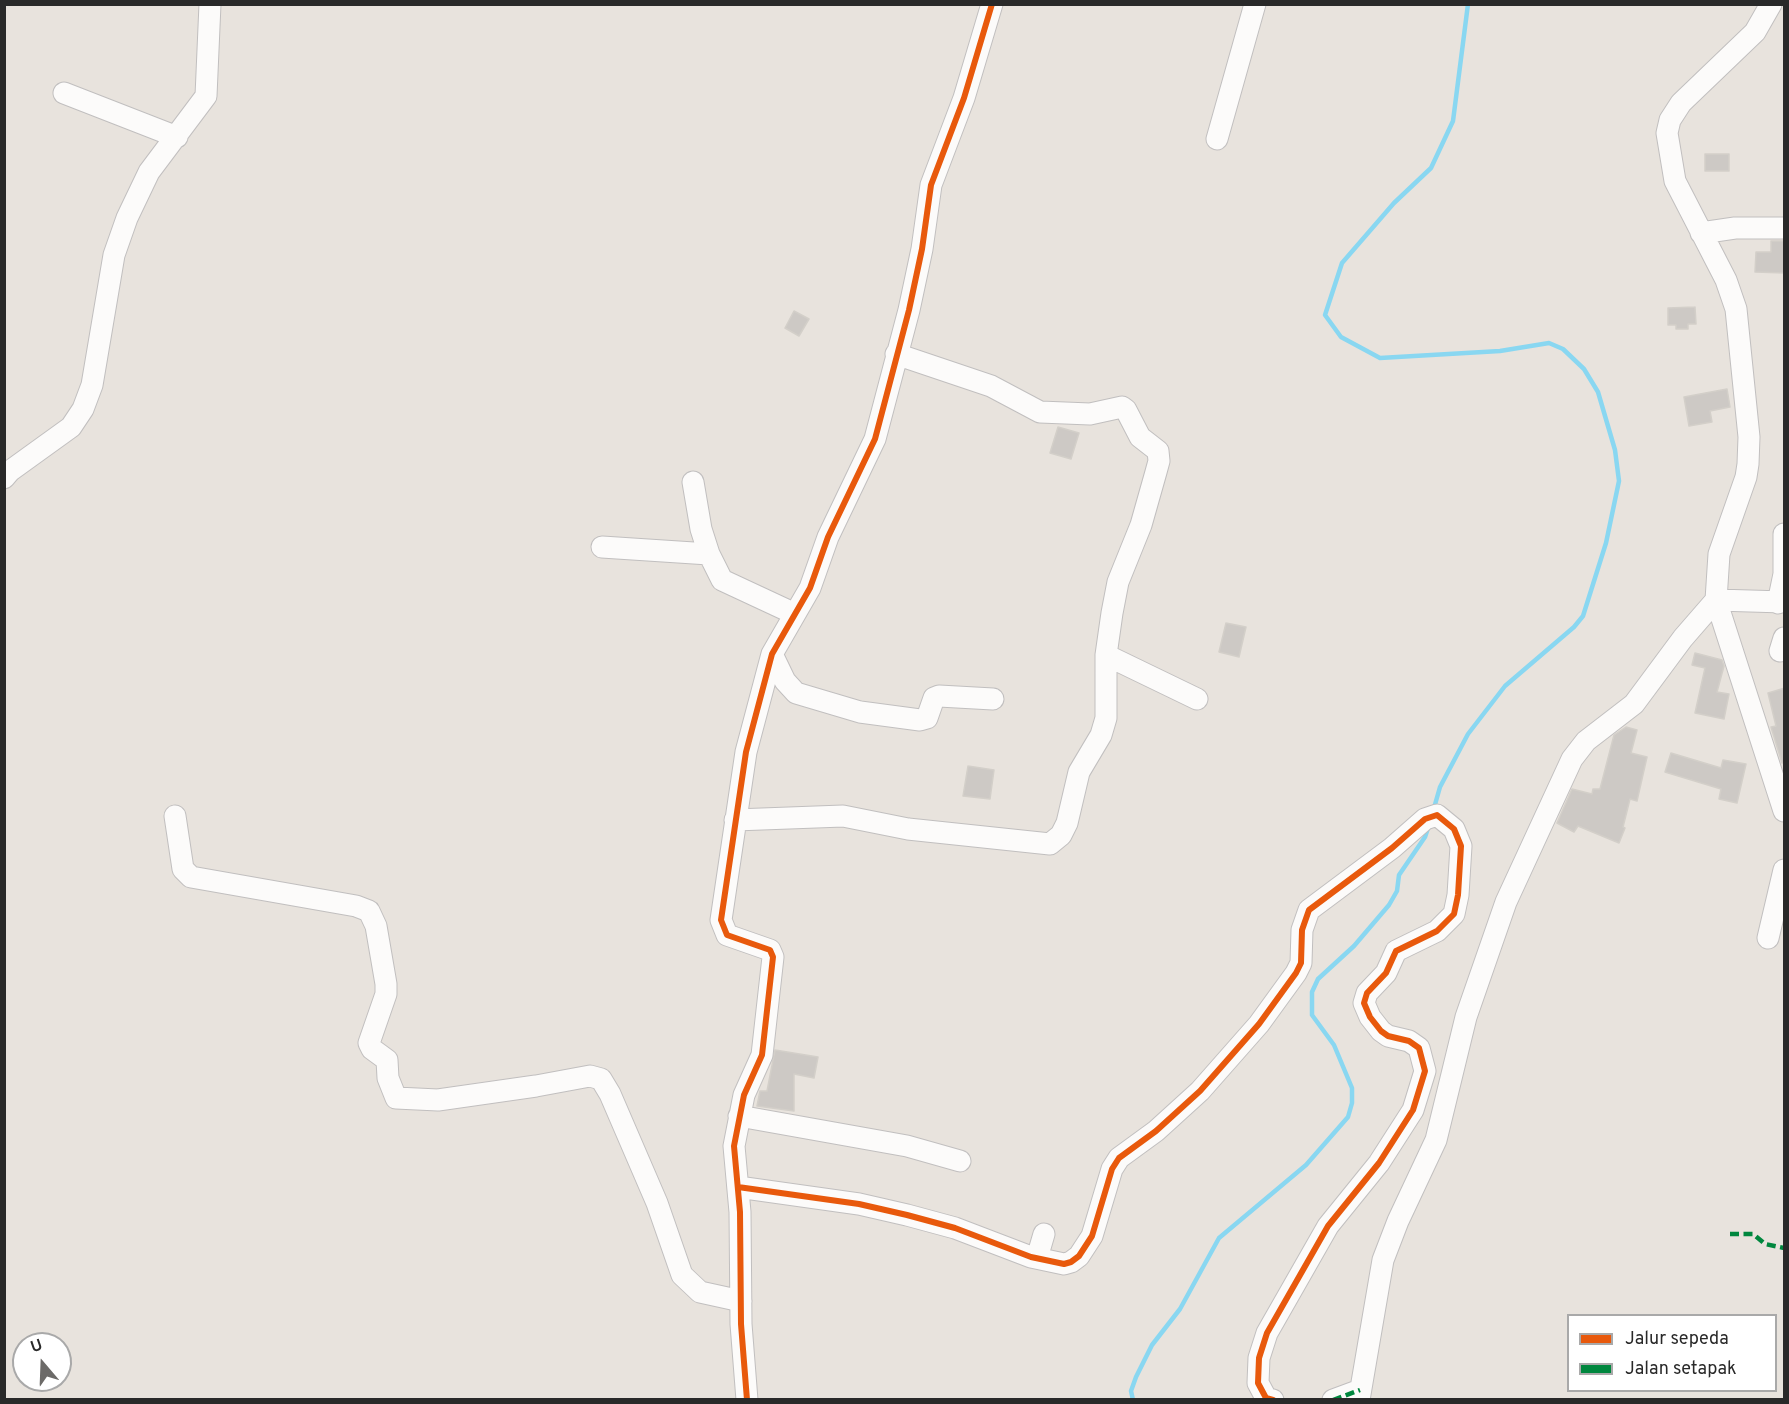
<!DOCTYPE html>
<html>
<head>
<meta charset="utf-8">
<style>
  body { margin:0 }
  #map { position:relative; width:1789px; height:1404px; overflow:hidden; background:#e8e3dd; font-family:Overpass,sans-serif }
  canvas { display:block }
  .frame { position:absolute; inset:0; border:6px solid #292929; pointer-events:none }
  .legend { position:absolute; left:1567px; top:1314px; width:210px; height:78px; box-sizing:border-box; background:#fff; border:2px solid #a9a9a9; margin:0; padding:8px 10px; list-style:none; font-size:18px; color:#292929 }
  .legend li { display:flex; align-items:center; gap:12px; height:30px }
  .legend b { width:30px; border:2px solid #a9a9a9 }
  .north { position:absolute; left:12px; top:1332px; width:60px; height:60px; box-sizing:border-box; background:#fff; border:2px solid #a9a9a9; border-radius:50%; rotate:341deg; font-size:16px; font-weight:700; line-height:24px; text-align:center; color:#292929 }
  .north::after { content:''; display:block; margin:auto; width:21px; height:27px; background:#6c6a68; clip-path:polygon(50% 0,100% 100%,50% 72%,0 100%) }
</style>
</head>
<body>
<div id="map">
<canvas width="1789" height="1404"></canvas>
<div class="frame"></div>
<ul class="legend">
<li><b style="height:8px;background:#e8590c"></b>Jalur sepeda</li>
<li><b style="height:8px;background:#00873e"></b>Jalan setapak</li>
</ul>
<div class="north">U</div>
</div>
<script>
const g = document.querySelector('canvas').getContext('2d');
g.lineJoin = 'round';
function toPath(rows) {
  const path = new Path2D();
  for (const r of rows) {
    path.moveTo(r[0], r[1]);
    for (let i = 2; i < r.length; i += 2) path.lineTo(r[i], r[i + 1]);
  }
  return path;
}
function strokePath(path, color, width, dash) {
  g.strokeStyle = color;
  g.lineWidth = width;
  g.lineCap = dash ? 'butt' : 'round';
  g.setLineDash(dash || []);
  g.stroke(path);
}
function paint(path, color) {
  g.fillStyle = color;
  g.fill(path, 'evenodd');
}
strokePath(toPath([
  [1434,808,1440,787,1468,734,1505,686,1574,627,1583,616,1606,543,1619,481,1615,450,1598,392,1584,369,1563,349,1549,343,1500,351,1380,358,1341,337,1325,315,1342,263,1394,203,1431,168,1453,121,1468,4],
  [1133,1400,1131,1391,1136,1377,1152,1345,1180,1309,1219,1238,1306,1165,1348,1117,1352,1103,1352,1088,1334,1045,1312,1015,1312,992,1318,979,1354,946,1389,905,1397,891,1399,875,1425,837,1428,828]
]), '#89d7f1', 4.5);
const building = toPath([
  [1705,154,1729,154,1729,171,1705,171,1705,154],
  [1771,241,1785,241,1785,273,1755,272,1756,252,1771,252,1771,241],
  [1695,307,1696,324,1688,324,1688,329,1676,329,1676,325,1668,325,1668,308,1695,307],
  [794,311,809,319,799,336,785,328,794,311],
  [1727,389,1730,407,1710,411,1712,422,1689,426,1684,397,1727,389],
  [1058,427,1079,433,1071,459,1050,453,1058,427],
  [1226,623,1246,627,1239,657,1219,652,1226,623],
  [1695,653,1722,660,1724,666,1717,692,1729,694,1724,719,1695,713,1705,668,1692,665,1695,653],
  [1785,688,1785,762,1782,763,1771,727,1776,726,1768,693,1785,688],
  [1626,727,1637,730,1631,753,1647,757,1637,801,1630,799,1623,827,1625,828,1619,843,1578,826,1574,832,1557,823,1572,789,1592,794,1593,789,1600,789,1614,735,1626,727],
  [1671,753,1721,768,1723,760,1746,764,1737,803,1719,799,1721,789,1665,772,1671,753],
  [968,766,994,770,990,799,963,796,968,766],
  [775,1050,818,1057,814,1078,794,1074,794,1111,757,1106,760,1091,767,1091,775,1050]
]);
paint(building, '#cdc9c5');
strokePath(building, '#d3cfc9', 1.5);
const minor = toPath([
  [1771,4,1755,32,1681,103,1670,120,1667,133,1675,181,1726,280,1736,309,1749,437,1748,464,1746,477,1719,554,1716,600,1784,811],
  [64,93,177,137],
  [1217,139,1255,4],
  [1701,233,1735,228,1784,228],
  [4,478,10,471,71,427,83,409,92,385,114,255,127,218,149,172,206,96,210,4],
  [693,482,701,529,709,554,722,580,795,614],
  [602,547,709,554],
  [1778,603,1784,574,1784,534],
  [1780,651,1784,638],
  [772,654,785,681,796,693,860,712,920,720,927,718,934,698,939,696,993,699],
  [1106,655,1197,699],
  [175,816,183,869,191,877,356,906,369,911,376,926,386,984,386,994,369,1043,372,1049,387,1060,388,1078,396,1098,438,1100,536,1086,590,1076,601,1079,610,1094,657,1203,682,1275,700,1292,741,1301],
  [735,820,843,816,908,829,1050,844,1061,835,1067,823,1079,772,1101,735,1106,718,1106,655,1112,613,1118,582,1141,525,1156,472,1159,461,1158,451,1140,437,1126,410,1122,407,1090,414,1040,412,991,386,896,354],
  [1768,938,1784,870],
  [739,1116,907,1146,960,1161],
  [738,1187,859,1204,907,1215,955,1228,1031,1257,1064,1264,1071,1262,1079,1256,1092,1236,1112,1169,1119,1158,1156,1131,1200,1091,1259,1024,1296,973,1301,963,1302,930,1309,910,1392,848,1425,819,1437,815,1454,829,1461,846,1458,895,1454,914,1437,931,1396,951,1386,973,1367,993,1364,1003,1370,1017,1381,1031,1388,1036,1409,1041,1419,1048,1425,1071,1413,1110,1379,1163,1328,1226,1267,1333,1259,1358,1258,1383,1266,1398,1273,1400],
  [1037,1258,1044,1234],
  [747,1400,741,1324,740,1212,734,1146,744,1095,762,1055,773,957,770,950,727,935,721,920,746,752,772,654,810,588,828,537,875,439,909,310,922,249,931,185,964,98,992,4],
  [1333,1400,1360,1390],
  [1359,1400,1383,1260,1398,1221,1436,1140,1466,1017,1506,902,1572,759,1586,741,1634,704,1683,638,1716,600,1784,602]
]);
strokePath(minor, '#c1bfbf', 23);
strokePath(minor, '#fcfbfa', 21);
strokePath(toPath([
  [1730,1234,1753,1234,1765,1244,1784,1248],
  [1333,1400,1360,1390]
]), '#00873e', 4.5, [9, 4.5]);
strokePath(toPath([
  [738,1187,859,1204,907,1215,955,1228,1031,1257,1064,1264,1071,1262,1079,1256,1092,1236,1112,1169,1119,1158,1156,1131,1200,1091,1259,1024,1296,973,1301,963,1302,930,1309,910,1392,848,1425,819,1437,815,1454,829,1461,846,1458,895,1454,914,1437,931,1396,951,1386,973,1367,993,1364,1003,1370,1017,1381,1031,1388,1036,1409,1041,1419,1048,1425,1071,1413,1110,1379,1163,1328,1226,1267,1333,1259,1358,1258,1383,1266,1398,1273,1400],
  [747,1400,741,1324,740,1212,734,1146,744,1095,762,1055,773,957,770,950,727,935,721,920,746,752,772,654,810,588,828,537,875,439,909,310,922,249,931,185,964,98,992,4]
]), '#e8590c', 6);
</script>
</body>
</html>
